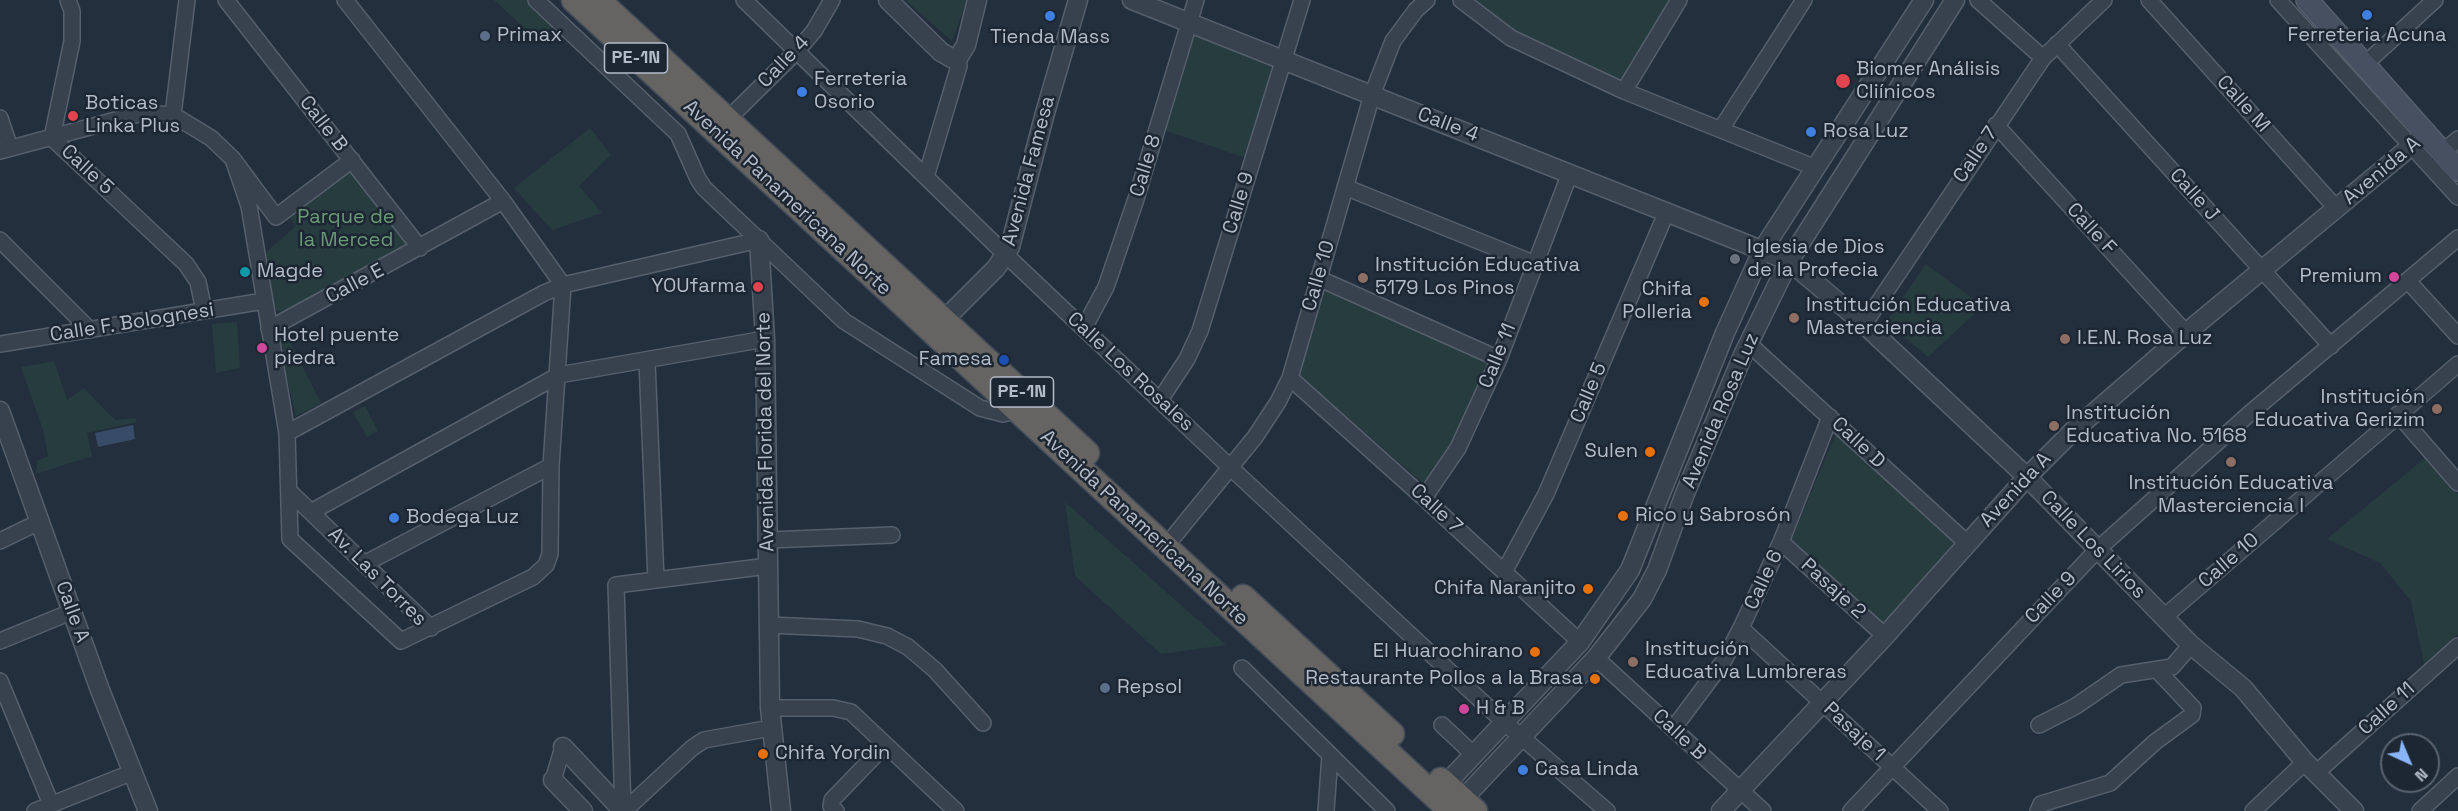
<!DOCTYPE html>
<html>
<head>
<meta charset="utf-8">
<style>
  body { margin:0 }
  #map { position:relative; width:2458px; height:811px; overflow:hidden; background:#242f3e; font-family:"Space Grotesk",sans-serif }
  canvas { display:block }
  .north { position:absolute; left:2380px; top:733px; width:60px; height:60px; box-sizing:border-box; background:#1d2633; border:2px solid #59626f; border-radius:50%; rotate:136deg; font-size:16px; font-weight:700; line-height:24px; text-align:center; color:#b4bcc9 }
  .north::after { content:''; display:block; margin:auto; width:21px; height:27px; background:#8ab4f8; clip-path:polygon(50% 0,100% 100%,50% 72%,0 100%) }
</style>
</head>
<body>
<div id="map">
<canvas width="2458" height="811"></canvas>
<div class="north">N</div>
</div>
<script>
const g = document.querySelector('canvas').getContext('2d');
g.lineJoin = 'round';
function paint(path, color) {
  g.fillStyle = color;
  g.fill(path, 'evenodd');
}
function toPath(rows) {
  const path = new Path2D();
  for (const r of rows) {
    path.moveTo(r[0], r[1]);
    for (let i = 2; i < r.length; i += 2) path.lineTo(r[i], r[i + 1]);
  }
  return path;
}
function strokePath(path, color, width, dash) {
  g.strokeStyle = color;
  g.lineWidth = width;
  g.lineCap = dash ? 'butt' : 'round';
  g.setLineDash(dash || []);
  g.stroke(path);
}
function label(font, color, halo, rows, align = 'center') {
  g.font = font + ' "Space Grotesk",sans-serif';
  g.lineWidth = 5;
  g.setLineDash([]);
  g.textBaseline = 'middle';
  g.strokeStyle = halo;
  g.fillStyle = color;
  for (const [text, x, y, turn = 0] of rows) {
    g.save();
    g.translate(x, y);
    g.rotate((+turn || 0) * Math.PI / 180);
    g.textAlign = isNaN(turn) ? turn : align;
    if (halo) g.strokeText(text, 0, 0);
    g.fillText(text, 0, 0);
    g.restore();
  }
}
paint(toPath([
  [494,0,532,0,567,31,533,36],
  [905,0,967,0,952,41],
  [1466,0,1670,0,1624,81,1507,32],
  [1189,23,1283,59,1252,160,1158,128],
  [590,128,611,155,579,186,602,213,552,230,514,188],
  [353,168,412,242,284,313,275,310,265,253,296,226,289,216],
  [1926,264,1983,306,1928,357,1886,322],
  [1325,286,1492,359,1453,444,1426,486,1296,372],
  [237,322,240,368,216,373,212,324],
  [287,336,321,403,296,416,278,341],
  [54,361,67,400,84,388,115,420,135,418,137,422,87,433,92,456,36,474,37,461,48,456,43,430,21,367],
  [365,406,378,431,367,437,353,412],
  [1836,433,1957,544,1886,626,1791,541],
  [2426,457,2458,494,2458,634,2424,664,2411,601,2380,563,2327,539],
  [1065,502,1226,645,1161,654,1075,576]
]), '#263c3f');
paint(toPath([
  [133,425,135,439,98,447,95,433]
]), '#394c67');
const minor = toPath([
  [68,0,72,11,72,41,52,138,186,264,198,282,204,311],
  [226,0,420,248],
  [536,0,678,134,698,179,704,188,844,321,980,408,1003,414,1017,411],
  [744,0,1006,255,1231,468,1504,722,1607,811],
  [1461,0,1511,38,1624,91,1816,168],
  [1978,0,2043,58],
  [2149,0,2337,209],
  [2278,0,2458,197],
  [2057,44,2331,346],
  [2365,64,2435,0],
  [1624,91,1679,0],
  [173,115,187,0],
  [0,118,10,148],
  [728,119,797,51,814,31,832,0],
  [1996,125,2186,333],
  [1721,129,1804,0],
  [0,151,142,113,173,115,211,138,233,159,276,217,352,160],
  [2443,152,2458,139],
  [233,159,249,206,287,433,290,539,401,641,533,577,546,565,550,554,551,466,563,285,503,201,345,0],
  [926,177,959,66,958,58],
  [1345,187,1533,263],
  [0,240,90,330],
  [1318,278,1499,359],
  [2408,281,2458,336],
  [1864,324,2043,58,2104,0],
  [1084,328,1106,287,1136,199,1196,0],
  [269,329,503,201],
  [0,344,264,301],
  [1749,344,1967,543],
  [647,361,656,580],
  [1290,378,1424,498,1580,642],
  [1160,400,1187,359,1200,331,1302,0],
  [2398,414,2458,483],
  [287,433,544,293,563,285,759,240],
  [290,492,431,628],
  [1424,498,1458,448,1499,359,1570,173],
  [311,512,559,375,765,339],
  [1175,535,1255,437,1278,402,1290,378,1372,95,1393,41,1416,10,1427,0],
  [768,540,892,535],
  [0,541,39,522],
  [1781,542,1885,636],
  [364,564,551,466],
  [1504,572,1546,494,1667,211],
  [2164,617,2458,364],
  [769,625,858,629,887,636,908,647,935,670,983,723],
  [1741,628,1940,811],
  [0,641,71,612],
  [1596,658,1763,811],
  [1242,668,1387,811],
  [0,681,51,804],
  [770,708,833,708,851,712,956,811],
  [1442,725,1474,755],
  [2039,725,2076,706,2121,675,2172,667,2191,645],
  [1673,729,1723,662,1741,628,1781,542,1830,417],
  [2316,773,2458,646],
  [553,780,563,747],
  [35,811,133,772],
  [623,811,616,585,768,566],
  [624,811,692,748,704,740,771,728],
  [836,811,831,806,832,800,885,745],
  [1326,811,1330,755],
  [1851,811,2098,549,2249,414,2458,238],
  [2038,811,2041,804,2110,783,2155,742,2192,715,2193,708,2158,671],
  [2253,811,2305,762],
  [2420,811,2458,776]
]);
const tertiary = toPath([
  [888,0,941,52,953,59,958,58,966,45,977,0],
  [1132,0,1789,261,1864,324,2027,477,2191,645,2243,688,2305,762,2354,811],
  [759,240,765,339,770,708,781,811],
  [944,320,996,268,1010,247,1045,113,1078,0],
  [0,411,100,690,148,811],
  [563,747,623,811],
  [553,780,583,811],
  [1446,784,1580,642,1630,570,1725,333,1763,249,1924,0],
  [1462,800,1596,658,1642,599,1657,570,1684,496,1743,355,1789,261,1955,0],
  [1721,811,1885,636,2027,477,2073,431,2186,333,2427,133]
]);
const secondary = toPath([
  [2307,0,2458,170]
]);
const trunk = toPath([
  [574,0,1451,811],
  [598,0,1087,453],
  [1243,597,1392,734],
  [1441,780,1475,811]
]);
strokePath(minor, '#565f6c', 18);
strokePath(tertiary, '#565f6c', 21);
strokePath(secondary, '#565f6c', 24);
strokePath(trunk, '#434c59', 27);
strokePath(minor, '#38414e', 15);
strokePath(tertiary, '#38414e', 18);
strokePath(secondary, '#465061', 21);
strokePath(trunk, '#656462', 24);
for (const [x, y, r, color] of [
  [2367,15,6,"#3f7fe0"],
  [1050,16,6,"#3f7fe0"],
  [485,36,6,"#5c6f8a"],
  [1843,81,8,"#e0444e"],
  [802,92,6,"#3f7fe0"],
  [73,116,6,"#e0444e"],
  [1811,132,6,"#3f7fe0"],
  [1735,259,6,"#6b7280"],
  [245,272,6,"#0f9aa8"],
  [2394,277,6,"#d1479c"],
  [1363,278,6,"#8d6e63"],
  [758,287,6,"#e0444e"],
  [1704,302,6,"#e8710a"],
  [1794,318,6,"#8d6e63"],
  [2065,339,6,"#8d6e63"],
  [262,348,6,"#d1479c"],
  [1004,360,6,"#1a4fb4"],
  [2437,409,6,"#8d6e63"],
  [2054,426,6,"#8d6e63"],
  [1650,452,6,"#e8710a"],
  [2231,462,6,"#8d6e63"],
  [1623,516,6,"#e8710a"],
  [394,518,6,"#3f7fe0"],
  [1588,589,6,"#e8710a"],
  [1535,652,6,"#e8710a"],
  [1633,662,6,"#8d6e63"],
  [1595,679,6,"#e8710a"],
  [1105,688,6,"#5c6f8a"],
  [1464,709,6,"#d1479c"],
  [763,754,6,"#e8710a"],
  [1523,770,6,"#3f7fe0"]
]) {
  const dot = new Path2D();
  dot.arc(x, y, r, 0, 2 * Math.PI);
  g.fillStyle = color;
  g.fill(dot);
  strokePath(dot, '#1d2633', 2);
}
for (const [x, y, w] of [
  [636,58,63],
  [1022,392,63]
]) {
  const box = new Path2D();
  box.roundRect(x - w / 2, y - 15, w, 30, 4.5);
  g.fillStyle = '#1d2633';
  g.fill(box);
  strokePath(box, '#b4bcc9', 1.5);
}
label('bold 18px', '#b4bcc9', null, [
  ["PE-1N",636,58],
  ["PE-1N",1022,392]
]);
label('20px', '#b4bcc9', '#1d2633', [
  ["Primax",497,36],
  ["Ferreteria Acuna",2367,36,"center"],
  ["Tienda Mass",1050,38,"center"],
  ["Biomer Análisis",1856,70],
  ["Cliínicos",1856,93],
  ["Ferreteria",814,80],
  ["Osorio",814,103],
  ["Boticas",85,104],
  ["Linka Plus",85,127],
  ["Rosa Luz",1823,132],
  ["Iglesia de Dios",1747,248],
  ["de la Profecia",1747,271],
  ["Institución Educativa",1375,266],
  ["5179 Los Pinos",1375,289],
  ["Magde",257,272],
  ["Premium",2382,277,"right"],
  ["YOUfarma",746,287,"right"],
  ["Chifa",1692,290,"right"],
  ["Polleria",1692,313,"right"],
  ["Institución Educativa",1806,306],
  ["Masterciencia",1806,329],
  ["Hotel puente",274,336],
  ["piedra",274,359],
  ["I.E.N. Rosa Luz",2077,339],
  ["Famesa",992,360,"right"],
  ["Institución",2425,398,"right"],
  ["Educativa Gerizim",2425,421,"right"],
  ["Institución",2066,414],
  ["Educativa No. 5168",2066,437],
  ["Sulen",1638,452,"right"],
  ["Institución Educativa",2231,484,"center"],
  ["Masterciencia I",2231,507,"center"],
  ["Rico y Sabrosón",1635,516],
  ["Bodega Luz",406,518],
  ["Chifa Naranjito",1576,589,"right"],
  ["Institución",1645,650],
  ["Educativa Lumbreras",1645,673],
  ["El Huarochirano",1523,652,"right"],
  ["Restaurante Pollos a la Brasa",1583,679,"right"],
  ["Repsol",1117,688],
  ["H & B",1476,709],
  ["Chifa Yordin",775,754],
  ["Casa Linda",1535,770]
], 'left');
label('20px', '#b4bcc9', '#1d2633', [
  ["Calle 4",784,62,-46],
  ["Calle M",2243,104,48],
  ["Calle B",323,124,52],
  ["Calle 4",1448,125,21],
  ["Calle 7",1976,155,-56],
  ["Calle 8",1146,166,-73],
  ["Calle 5",87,170,43],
  ["Avenida Famesa",1029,171,-75],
  ["Avenida A",2382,171,-40],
  ["Calle J",2194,195,48],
  ["Avenida Panamericana Norte",787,198,43],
  ["Calle 9",1239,203,-73],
  ["Calle F",2091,229,47],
  ["Calle 10",1319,276,-74],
  ["Calle E",355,284,-28],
  ["Calle F. Bolognesi",132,323,-9],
  ["Calle 11",1498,356,-68],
  ["Calle Los Rosales",1130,372,43],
  ["Calle 5",1589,393,-67],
  ["Avenida Rosa Luz",1721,411,-67],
  ["Avenida Florida del Norte",766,432,-91],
  ["Calle D",1858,443,43],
  ["Avenida A",2016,490,-47],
  ["Calle 7",1436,509,43],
  ["Avenida Panamericana Norte",1144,528,43],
  ["Calle Los Lirios",2093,545,46],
  ["Calle 10",2229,561,-41],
  ["Av. Las Torres",377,577,45],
  ["Calle 6",1764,580,-65],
  ["Pasaje 2",1833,589,42],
  ["Calle 9",2051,598,-46],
  ["Calle A",72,612,70],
  ["Calle 11",2387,709,-42],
  ["Pasaje 1",1854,732,43],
  ["Calle B",1679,735,43]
]);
label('20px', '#6b9a76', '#1d2633', [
  ["Parque de",346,218],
  ["la Merced",346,241]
]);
</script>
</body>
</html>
